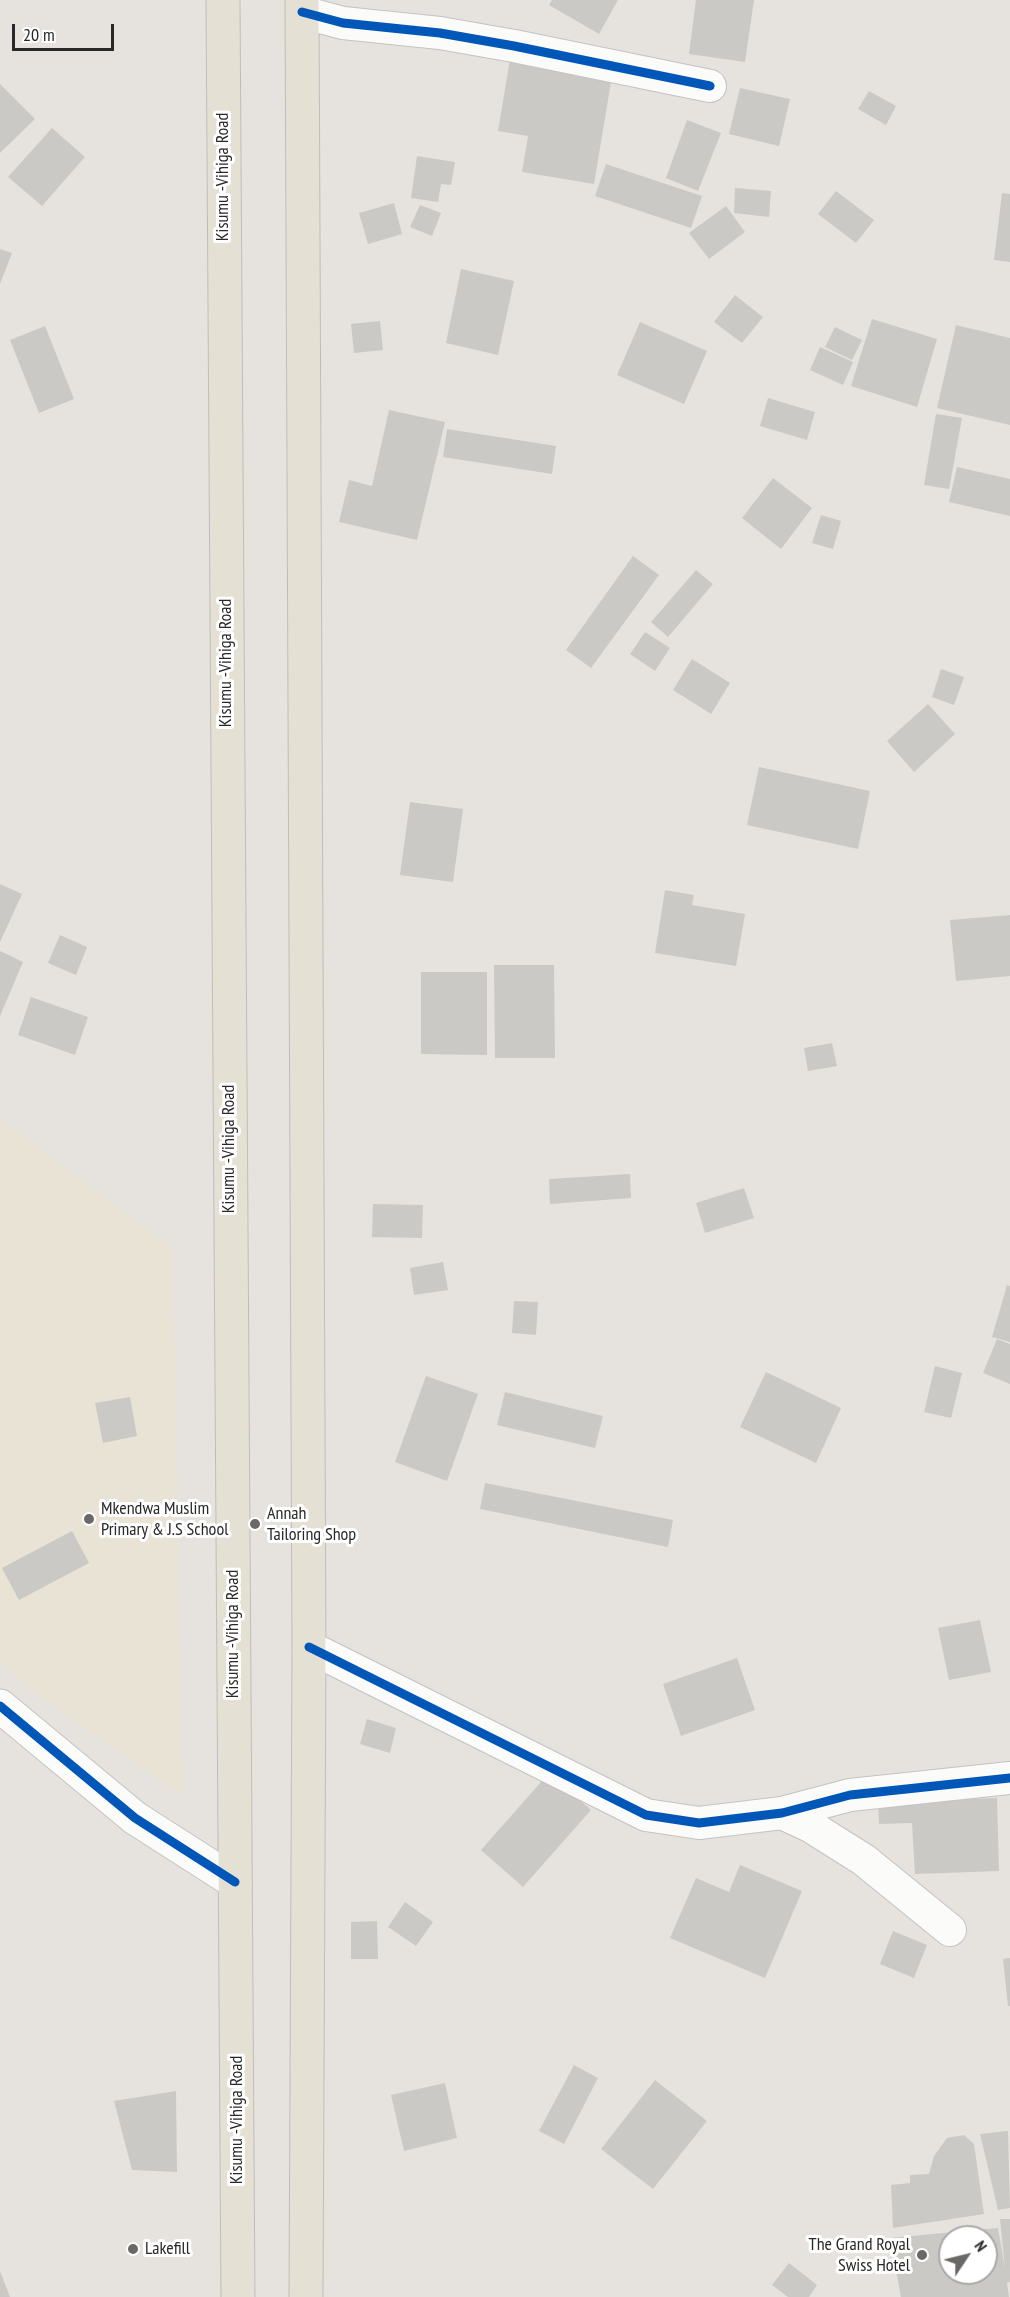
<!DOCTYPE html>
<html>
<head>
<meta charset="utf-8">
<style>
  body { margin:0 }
  #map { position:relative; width:1010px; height:2297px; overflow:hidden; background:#e6e3de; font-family:"PT Sans Narrow",sans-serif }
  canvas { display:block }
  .north { position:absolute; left:938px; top:2225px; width:60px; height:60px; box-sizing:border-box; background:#fff; border:2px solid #a9a9a9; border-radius:50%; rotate:55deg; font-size:16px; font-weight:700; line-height:24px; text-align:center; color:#282828 }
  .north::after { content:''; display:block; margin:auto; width:21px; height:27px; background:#6a6968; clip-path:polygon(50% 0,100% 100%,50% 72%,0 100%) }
  .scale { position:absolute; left:12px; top:24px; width:102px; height:27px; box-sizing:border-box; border:3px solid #282828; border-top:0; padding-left:8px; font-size:18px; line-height:21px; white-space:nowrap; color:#282828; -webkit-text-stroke:4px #fff; paint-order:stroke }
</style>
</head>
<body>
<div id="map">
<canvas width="1010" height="2297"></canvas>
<div class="north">N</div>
<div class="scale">20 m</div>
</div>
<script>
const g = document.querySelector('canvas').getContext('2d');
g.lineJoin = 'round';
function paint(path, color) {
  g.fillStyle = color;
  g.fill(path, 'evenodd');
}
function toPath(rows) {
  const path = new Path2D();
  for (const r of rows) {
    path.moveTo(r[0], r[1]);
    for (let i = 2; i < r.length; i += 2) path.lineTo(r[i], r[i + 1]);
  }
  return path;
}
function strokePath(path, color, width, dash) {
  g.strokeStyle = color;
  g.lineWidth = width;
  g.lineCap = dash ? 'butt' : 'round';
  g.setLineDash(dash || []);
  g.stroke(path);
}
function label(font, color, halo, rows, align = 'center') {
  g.font = font + ' "PT Sans Narrow",sans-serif';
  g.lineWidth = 6;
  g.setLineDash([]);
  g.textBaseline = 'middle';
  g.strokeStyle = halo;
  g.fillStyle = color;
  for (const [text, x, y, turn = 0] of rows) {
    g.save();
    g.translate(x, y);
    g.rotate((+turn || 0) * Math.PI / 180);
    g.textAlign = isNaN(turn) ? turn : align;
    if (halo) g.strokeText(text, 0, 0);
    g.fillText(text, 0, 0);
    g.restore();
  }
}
paint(toPath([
  [0,1119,173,1249,183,1796,35,1693,0,1661]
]), '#e8e3d4');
paint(toPath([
  [552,0,618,0,599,34,549,5],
  [696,0,754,0,745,62,689,54],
  [510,59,612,76,594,184,522,172,528,136,498,131],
  [0,84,35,119,0,153],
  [740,88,790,99,779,146,729,134],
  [869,91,896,106,886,125,858,109],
  [687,120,721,133,698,191,666,178],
  [52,128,85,157,42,206,8,177],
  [417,156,455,162,451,185,441,184,438,202,411,198],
  [606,164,702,196,691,228,595,196],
  [735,188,771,191,769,217,734,213],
  [836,191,874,220,856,243,818,214],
  [1002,193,1010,194,1010,262,994,260],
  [394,203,402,234,368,244,359,213],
  [420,205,441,213,432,236,410,227],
  [726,206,745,232,709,259,689,233],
  [0,249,12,253,0,284],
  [461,269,514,281,498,355,446,343],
  [735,295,763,317,742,343,714,322],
  [872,319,937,339,917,407,851,386],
  [380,321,383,350,354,353,351,324],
  [640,322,707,351,684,404,617,375],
  [956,325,1010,338,1010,425,937,408],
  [45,326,74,399,39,413,10,340],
  [835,327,862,340,852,360,825,347],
  [820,347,853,362,843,385,810,370],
  [768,398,815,412,807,440,760,426],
  [389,410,445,422,417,540,339,522,349,480,372,486],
  [936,414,962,418,949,489,924,485],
  [447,429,556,446,552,474,443,457],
  [957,467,1010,479,1010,516,949,502],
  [773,478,812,508,781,549,742,518],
  [821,515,841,521,833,549,812,543],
  [633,556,659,575,591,668,566,650],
  [696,570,713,584,668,637,651,622],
  [645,632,670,648,655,671,630,654],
  [692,659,730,683,711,714,673,690],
  [941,669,964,677,954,705,932,697],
  [928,704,955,734,914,772,887,741],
  [759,767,870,791,858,849,747,825],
  [410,802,463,809,453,882,400,875],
  [0,884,22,894,0,942],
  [665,890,694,895,692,905,745,914,736,966,655,953],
  [1010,915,1010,976,956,981,950,920],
  [60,935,87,947,76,975,48,963],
  [0,951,23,962,0,1016],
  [494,965,554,965,555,1058,495,1058],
  [421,972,487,972,487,1055,421,1054],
  [31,997,88,1017,75,1055,18,1035],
  [832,1043,837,1066,808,1071,804,1048],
  [630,1174,631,1198,550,1204,549,1179],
  [744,1188,754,1218,705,1233,696,1203],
  [373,1204,423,1205,422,1238,372,1237],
  [443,1262,448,1290,414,1295,410,1268],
  [1007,1285,1010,1286,1010,1342,992,1337],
  [514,1301,538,1302,536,1335,512,1333],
  [997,1339,1010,1344,1010,1384,983,1373],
  [935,1366,962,1373,951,1418,924,1412],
  [766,1372,841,1408,816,1463,740,1427],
  [426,1376,478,1394,447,1481,395,1462],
  [505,1392,603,1416,595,1448,497,1425],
  [130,1397,137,1436,103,1443,95,1403],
  [485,1483,673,1520,668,1547,480,1509],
  [72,1531,89,1563,19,1600,2,1568],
  [980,1620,991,1672,949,1680,938,1628],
  [737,1658,755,1710,681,1736,663,1684],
  [367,1719,396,1728,390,1753,360,1744],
  [549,1773,591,1810,523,1887,481,1850],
  [997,1798,999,1871,915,1874,912,1823,879,1824,878,1802],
  [740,1865,802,1891,765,1978,670,1938,696,1878,729,1892],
  [405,1902,433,1922,416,1946,388,1927],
  [377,1921,378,1959,351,1959,351,1922],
  [893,1931,927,1945,914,1978,880,1964],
  [1010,1958,1010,2006,1008,2006,1003,1959],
  [574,2065,598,2078,564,2144,539,2131],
  [655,2080,707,2121,653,2189,601,2149],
  [445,2083,457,2138,404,2151,391,2095],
  [176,2091,177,2172,132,2170,114,2101],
  [1008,2131,1010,2208,998,2210,980,2134],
  [964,2135,974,2144,984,2214,893,2228,891,2185,910,2183,910,2175,929,2174,934,2156,947,2138],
  [1000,2219,1010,2219,1010,2282,1007,2283,1009,2297,901,2297,890,2238,998,2228,1005,2269],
  [950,2237,986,2237,986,2273,950,2273],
  [789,2263,817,2285,809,2297,788,2297,772,2285],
  [0,2271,10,2297,0,2297]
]), '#cbc9c5');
const minor = toPath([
  [302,12,343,23,440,33,514,46,710,86],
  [309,1647,646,1815,699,1823,782,1813,850,1795,1010,1778],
  [782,1813,810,1826,864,1860,950,1930]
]);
const tertiary = toPath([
  [0,1706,135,1818,235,1882]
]);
const trunk = toPath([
  [223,0,238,2297],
  [302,0,309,1647,306,2297]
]);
strokePath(minor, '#c4c2c3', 34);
strokePath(tertiary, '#c4c2c3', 35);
strokePath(trunk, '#bfbdbc', 35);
strokePath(minor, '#fbfbfa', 32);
strokePath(tertiary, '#fbfbfa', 33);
strokePath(trunk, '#e4e0d4', 33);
strokePath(toPath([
  [302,12,343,23,440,33,514,46,710,86],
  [309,1647,646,1815,699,1823,782,1813,850,1795,1010,1778],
  [0,1706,135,1818,235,1882]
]), '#0057b8', 9);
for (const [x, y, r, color] of [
  [89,1519,6,"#6a6968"],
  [255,1524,6,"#6a6968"],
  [133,2249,6,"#6a6968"],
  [922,2255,6,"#6a6968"]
]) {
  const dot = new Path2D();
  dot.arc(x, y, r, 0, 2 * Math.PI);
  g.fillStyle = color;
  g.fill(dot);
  strokePath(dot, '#fff', 2);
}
label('18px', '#282828', '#fff', [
  ["Kisumu -Vihiga Road",223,177,-90],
  ["Kisumu -Vihiga Road",226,663,-90],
  ["Kisumu -Vihiga Road",229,1149,-90],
  ["Kisumu -Vihiga Road",233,1634,-90],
  ["Kisumu -Vihiga Road",237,2120,-90]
]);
label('18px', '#282828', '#fff', [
  ["Mkendwa Muslim",101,1509],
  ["Primary & J.S School",101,1530],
  ["Annah",267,1514],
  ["Tailoring Shop",267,1535],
  ["The Grand Royal",910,2245,"right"],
  ["Swiss Hotel",910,2266,"right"],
  ["Lakefill",145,2249]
], 'left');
</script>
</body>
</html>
